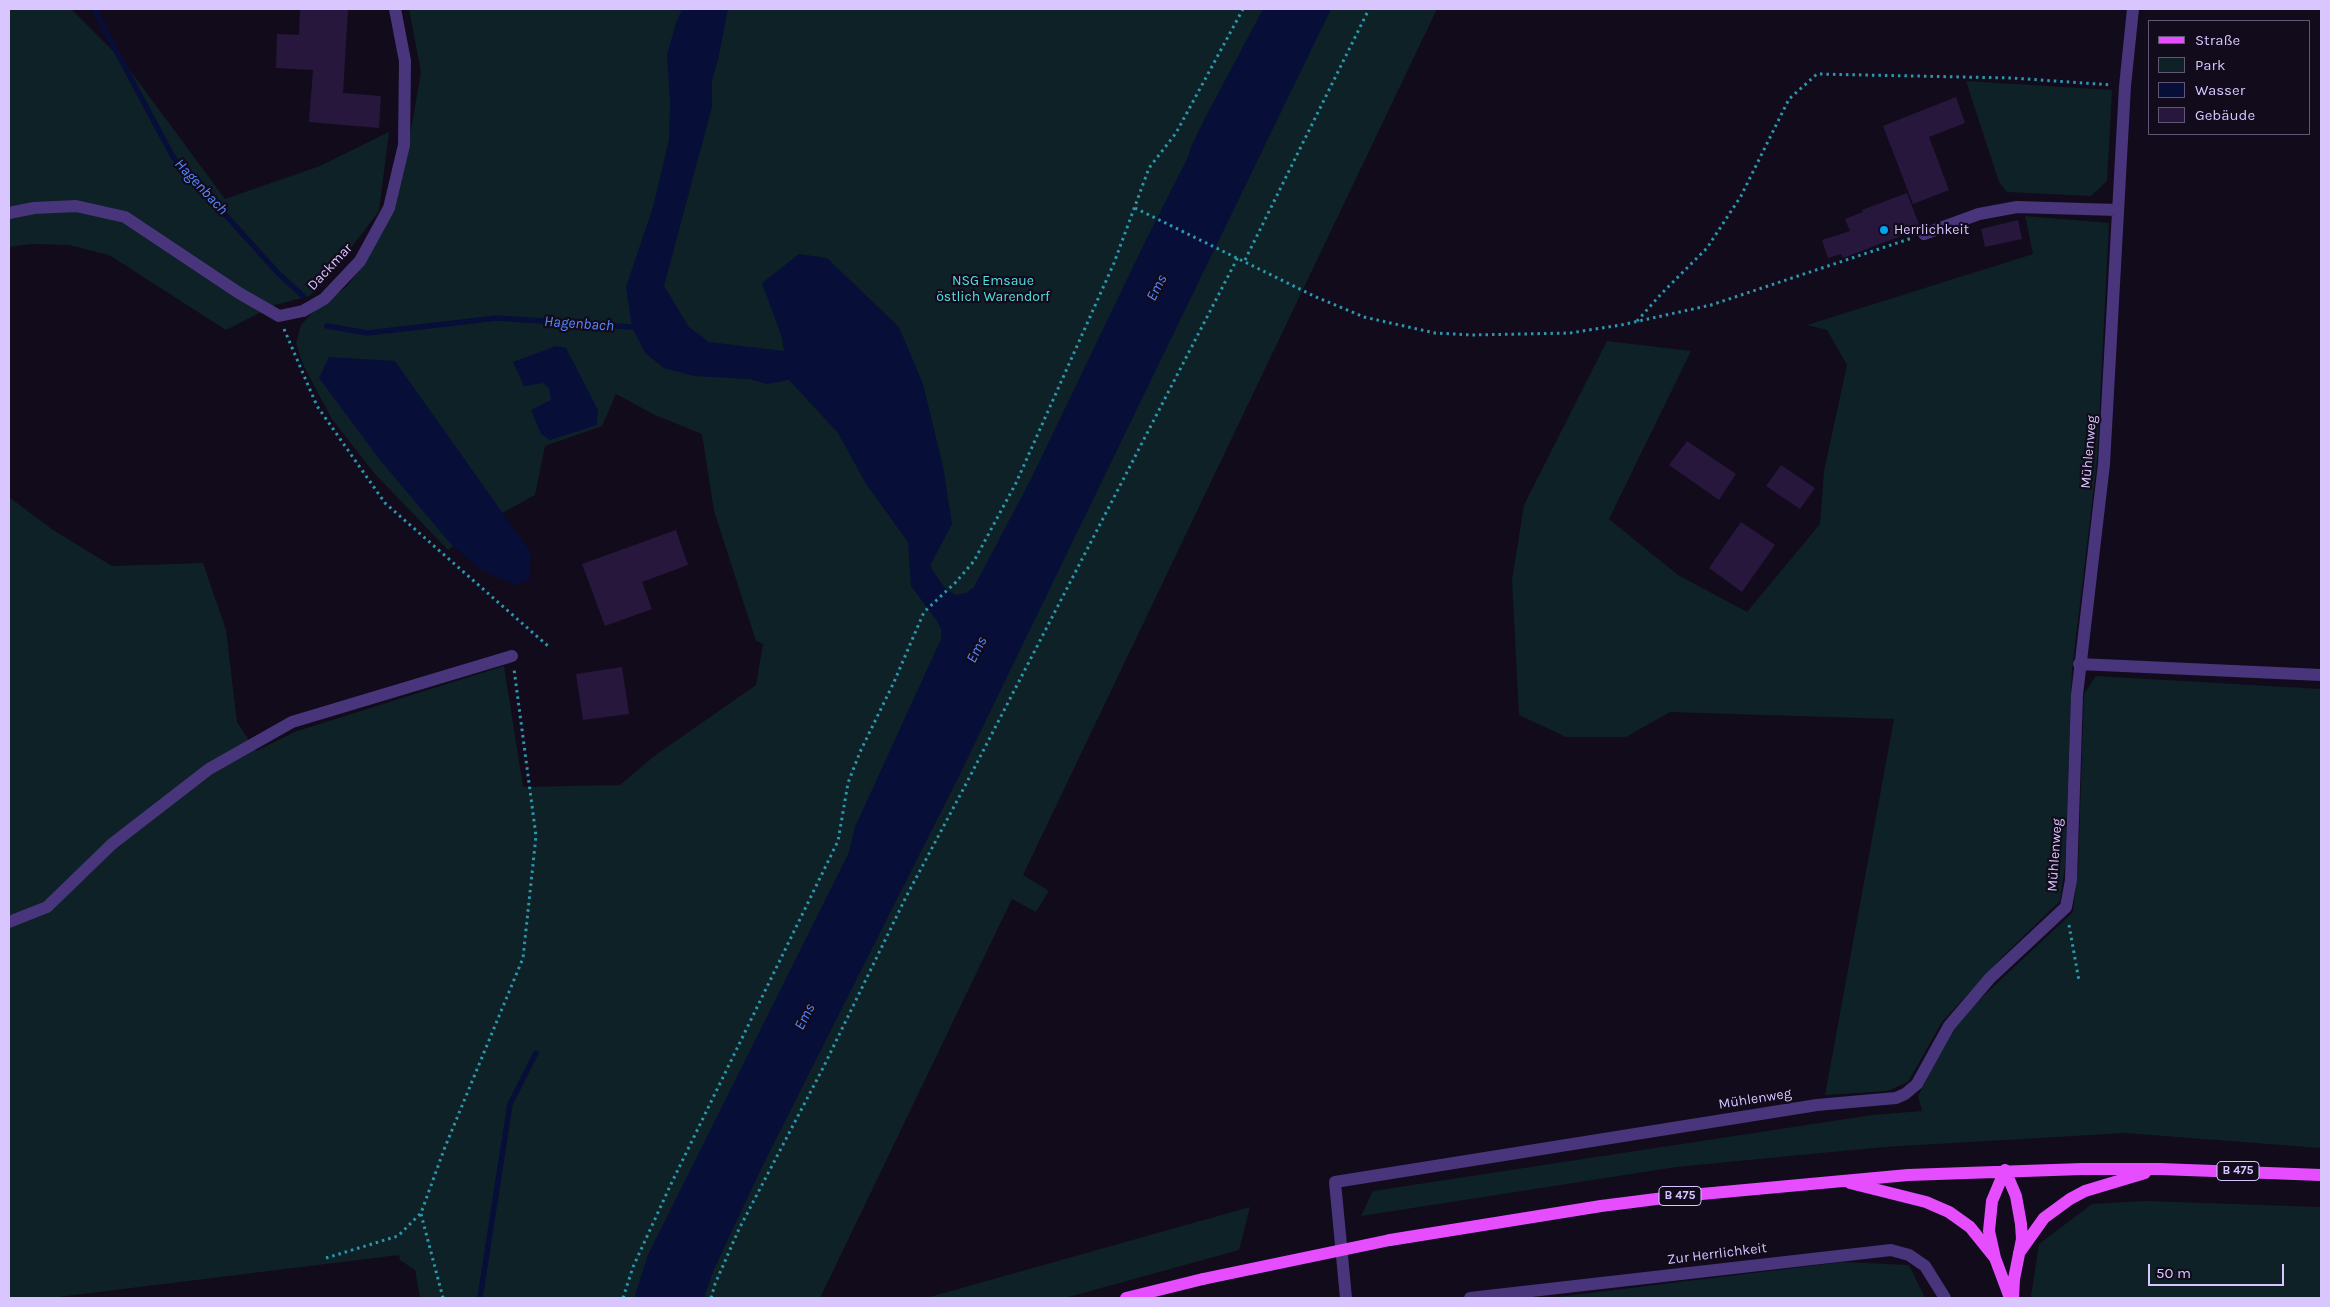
<!DOCTYPE html>
<html>
<head>
<meta charset="utf-8">
<style>
  body { margin:0 }
  #map { position:relative; width:2330px; height:1307px; overflow:hidden; background:#120b1c; font-family:Karla,sans-serif }
  canvas { display:block }
  .frame { position:absolute; inset:0; border:10px solid #d9c6ff; pointer-events:none }
  .legend { position:absolute; left:2148px; top:20px; width:162px; height:115px; box-sizing:border-box; background:#120b1c; border:1px solid #625677; margin:0; padding:6px 9px; list-style:none; font-size:15px; color:#d9c6ff }
  .legend li { display:flex; align-items:center; gap:10px; height:25px }
  .legend b { width:25px; border:1px solid #625677 }
  .scale { position:absolute; left:2148px; top:1264px; width:136px; height:22px; box-sizing:border-box; border:2px solid #d9c6ff; border-top:0; padding-left:6px; font-size:15px; line-height:18px; white-space:nowrap; color:#d9c6ff; -webkit-text-stroke:4px #120b1c; paint-order:stroke }
</style>
</head>
<body>
<div id="map">
<canvas width="2330" height="1307"></canvas>
<div class="frame"></div>
<ul class="legend">
<li><b style="height:6px;background:#e54dff"></b>Straße</li>
<li><b style="height:14px;background:#0e2126"></b>Park</li>
<li><b style="height:14px;background:#070e38"></b>Wasser</li>
<li><b style="height:14px;background:#27173d"></b>Gebäude</li>
</ul>
<div class="scale">50 m</div>
</div>
<script>
const g = document.querySelector('canvas').getContext('2d');
g.lineJoin = 'round';
function paint(path, color) {
  g.fillStyle = color;
  g.fill(path, 'evenodd');
}
function toPath(rows) {
  const path = new Path2D();
  for (const r of rows) {
    path.moveTo(r[0], r[1]);
    for (let i = 2; i < r.length; i += 2) path.lineTo(r[i], r[i + 1]);
  }
  return path;
}
function strokePath(path, color, width, dash) {
  g.strokeStyle = color;
  g.lineWidth = width;
  g.lineCap = dash ? 'butt' : 'round';
  g.setLineDash(dash || []);
  g.stroke(path);
}
function label(font, color, halo, rows, align = 'center') {
  g.font = font + ' Karla,sans-serif';
  g.lineWidth = 4.5;
  g.setLineDash([]);
  g.textBaseline = 'middle';
  g.strokeStyle = halo;
  g.fillStyle = color;
  for (const [text, x, y, turn = 0] of rows) {
    g.save();
    g.translate(x, y);
    g.rotate((+turn || 0) * Math.PI / 180);
    g.textAlign = isNaN(turn) ? turn : align;
    if (halo) g.strokeText(text, 0, 0);
    g.fillText(text, 0, 0);
    g.restore();
  }
}
paint(toPath([
  [9,9,71,9,123,61,225,199,320,166,389,132,379,211,329,277,309,296,275,305,226,330,109,255,69,245,31,244,9,247],
  [409,9,1437,9,1023,875,1049,891,1036,912,1012,899,820,1298,420,1298,415,1270,400,1260,399,1255,50,1298,9,1298,9,497,53,530,112,566,203,563,226,630,237,722,256,751,297,731,504,666,523,787,620,785,653,757,756,685,763,644,756,641,714,511,702,434,655,415,616,394,602,426,545,446,535,495,504,512,448,550,374,473,332,419,303,365,296,343,301,325,312,313,347,286,364,264,409,141,421,72],
  [1966,81,2112,90,2107,181,2091,196,2007,192,1999,182],
  [2025,216,2109,223,2097,462,2072,670,2065,865,2060,901,2003,956,1942,1022,1908,1082,1887,1091,1825,1095,1894,719,1670,712,1626,737,1566,737,1519,715,1512,580,1524,505,1607,341,1691,351,1609,519,1678,575,1747,612,1820,524,1824,471,1847,365,1827,330,1807,325,2033,254],
  [2096,676,2321,689,2321,1148,2125,1133,1884,1147,1676,1167,1361,1216,1373,1191,1872,1115,1922,1111,1918,1096,1952,1031,1977,1002,2073,912,2078,868,2084,694],
  [2145,1201,2321,1207,2321,1298,2032,1298,2031,1296,2039,1244,2092,1204],
  [1250,1207,1239,1250,1065,1298,926,1298],
  [1843,1262,1909,1265,1925,1298,1549,1298]
]), '#0e2126');
paint(toPath([
  [682,9,728,9,718,60,712,81,712,107,664,286,689,327,709,342,784,351,782,338,762,283,799,254,827,258,899,327,923,384,943,466,952,524,930,566,944,587,955,595,966,593,974,587,1031,479,1144,244,1188,157,1191,147,1204,120,1263,9,1331,9,958,778,763,1165,714,1269,704,1298,634,1298,648,1255,849,852,855,827,941,639,941,629,937,621,911,586,908,542,866,484,838,433,789,380,767,384,750,379,694,376,664,368,645,353,632,327,626,287,653,207,669,140,670,100,667,55,676,23],
  [556,346,566,348,598,410,597,425,550,440,541,434,531,410,551,400,549,388,543,383,524,386,513,362],
  [329,357,395,361,531,553,529,580,515,585,479,569,450,543,380,460,319,378]
]), '#070e38');
strokePath(toPath([
  [96,9,97,15,173,157,278,273,303,296],
  [327,326,368,333,497,318,632,327,637,329],
  [480,1298,510,1104,536,1053]
]), '#070e38', 5.5);
paint(toPath([
  [300,9,348,9,343,93,381,96,379,128,309,122,313,70,276,68,277,34,299,35],
  [1956,97,1965,123,1929,137,1949,190,1913,204,1883,126],
  [1907,193,1920,227,1917,230,1843,258,1841,254,1828,258,1822,240,1850,231,1845,219,1863,212,1862,210],
  [2018,220,2022,239,1985,247,1981,229],
  [1687,441,1736,474,1719,500,1669,465],
  [1781,465,1815,488,1800,509,1766,486],
  [1741,522,1775,545,1742,592,1709,568],
  [676,530,688,565,642,582,652,609,605,626,582,564],
  [622,667,629,714,583,720,576,674]
]), '#27173d');
strokePath(toPath([
  [1135,208,1316,297,1364,317,1435,333,1472,335,1570,333,1621,325,1711,305,1912,238],
  [1245,260,1369,9],
  [1637,321,1662,293,1707,248,1741,196,1789,99,1817,74,2012,78,2112,85],
  [284,329,317,406,385,503,548,646],
  [2069,925,2079,981],
  [421,1214,443,1298],
  [326,1258,398,1236,421,1213,445,1147,523,958,536,836,514,669],
  [623,1298,633,1267,671,1184,838,841,848,783,860,752,894,682,924,612,956,582,974,561,1016,483,1114,263,1149,168,1176,133,1243,9],
  [711,1298,715,1284,739,1229,823,1068,906,897,966,784,1238,257]
]), '#2a98af', 3, [2.5, 4]);
strokePath(toPath([
  [9,213,34,208,76,206,125,217,239,293,279,316,303,311,324,299,360,261,389,208,404,145,405,61,395,9],
  [1924,234,1979,214,2017,207,2117,210],
  [2079,664,2321,675],
  [9,922,47,907,112,844,209,769,292,722,512,656],
  [1346,1298,1335,1182,1817,1105,1896,1098,1905,1094,1917,1084,1949,1026,1990,978,2066,907,2071,880,2077,695,2104,464,2125,86,2133,9],
  [1470,1298,1891,1250,1909,1255,1925,1266,1945,1298]
]), '#48357c', 12);
strokePath(toPath([
  [2005,1170,1992,1201,1989,1231,1995,1258,2010,1298],
  [2005,1170,2016,1196,2021,1224,2022,1239,2014,1279,2013,1298],
  [1850,1183,1926,1202,1949,1212,1970,1227,1995,1258],
  [1390,1240,1601,1206,1680,1196,1908,1175,2082,1169,2160,1169,2321,1175],
  [2019,1253,2044,1218,2070,1199,2085,1191,2145,1173],
  [1126,1298,1203,1279]
]), '#e54dff', 12);
strokePath(toPath([
  [1203,1279,1390,1240]
]), '#e54dff', 12);
for (const [x, y, r, color] of [
  [1884,230,5,"#00a2f1"]
]) {
  const dot = new Path2D();
  dot.arc(x, y, r, 0, 2 * Math.PI);
  g.fillStyle = color;
  g.fill(dot);
  strokePath(dot, '#120b1c', 2);
}
for (const [x, y, w] of [
  [2238,1171,42],
  [1680,1196,42]
]) {
  const box = new Path2D();
  box.roundRect(x - w / 2, y - 9.5, w, 19, 4);
  g.fillStyle = '#120b1c';
  g.fill(box);
  strokePath(box, '#d9c6ff', 1);
}
label('bold 12px', '#d9c6ff', null, [
  ["B 475",2238,1171],
  ["B 475",1680,1196]
]);
label('14px', '#d9c6ff', '#120b1c', [
  ["Herrlichkeit",1894,230]
], 'left');
label('14px', '#d9c6ff', '#120b1c', [
  ["Dackmar",330,267,-47],
  ["Mühlenweg",2089,452,-85],
  ["Mühlenweg",2055,855,-86],
  ["Mühlenweg",1755,1099,-9],
  ["Zur Herrlichkeit",1717,1254,-7]
]);
label('14px', '#51e0dd', '#120b1c', [
  ["NSG Emsaue",993,281],
  ["östlich Warendorf",993,297]
]);
label('italic 15px', '#5489ff', '#120b1c', [
  ["Hagenbach",201,187,47],
  ["Ems",1157,288,-63],
  ["Hagenbach",579,324,4],
  ["Ems",977,650,-63],
  ["Ems",805,1017,-63]
]);
</script>
</body>
</html>
